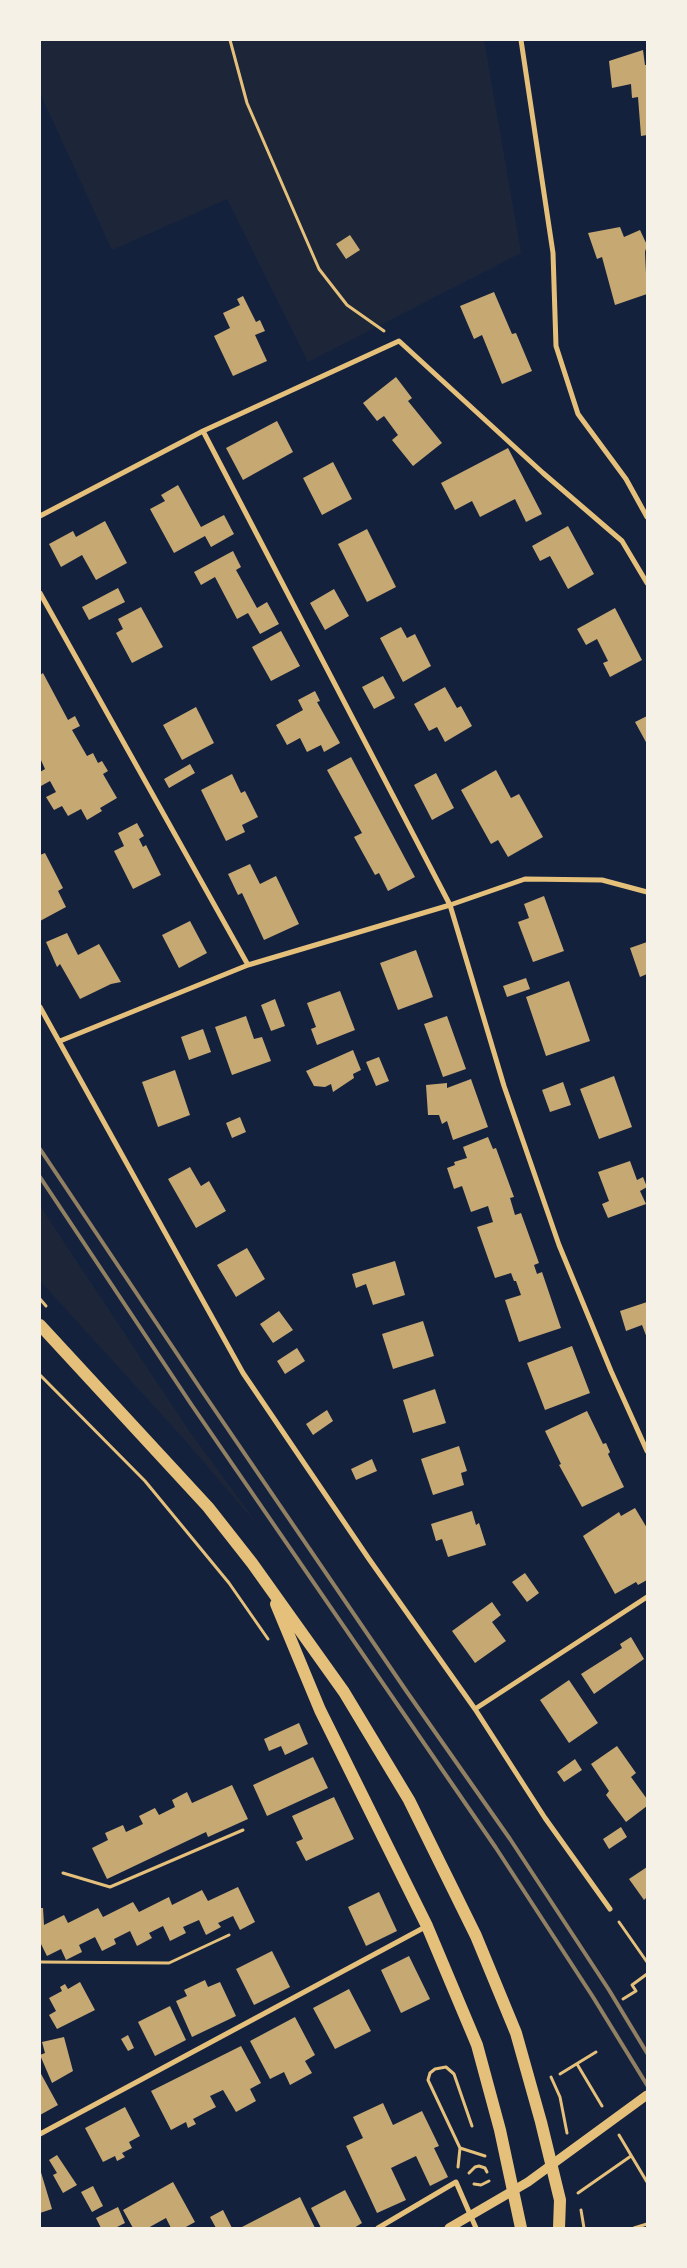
<!DOCTYPE html>
<html>
<head>
<meta charset="utf-8">
<style>
  body { margin:0 }
  #map { position:relative; width:687px; height:2268px; overflow:hidden; background:#14213d; font-family:"Noto Serif",serif }
  canvas { display:block }
  .frame { position:absolute; inset:0; border:41px solid #f6f1e7; pointer-events:none }
</style>
</head>
<body>
<div id="map">
<canvas width="687" height="2268"></canvas>
<div class="frame"></div>
</div>
<script>
const g = document.querySelector('canvas').getContext('2d');
g.lineJoin = 'round';
function paint(path, color) {
  g.fillStyle = color;
  g.fill(path, 'evenodd');
}
function toPath(rows) {
  const path = new Path2D();
  for (const r of rows) {
    path.moveTo(r[0], r[1]);
    for (let i = 2; i < r.length; i += 2) path.lineTo(r[i], r[i + 1]);
  }
  return path;
}
function strokePath(path, color, width, dash) {
  g.strokeStyle = color;
  g.lineWidth = width;
  g.lineCap = dash ? 'butt' : 'round';
  g.setLineDash(dash || []);
  g.stroke(path);
}
paint(toPath([
  [40,40,484,40,521,253,308,362,227,199,112,250,40,93],
  [40,1206,190,1432,261,1529,183,1438,40,1281]
]), '#1d2539');
paint(toPath([
  [643,50,645,65,647,65,647,135,641,136,638,97,632,98,631,84,612,88,609,61],
  [620,227,624,237,640,230,647,245,645,252,647,294,615,305,602,257,597,259,588,233],
  [350,235,360,250,346,259,336,244],
  [494,292,512,334,516,333,532,371,502,384,482,335,474,339,460,306],
  [243,296,256,322,260,320,265,331,255,335,267,361,233,376,214,336,230,328,223,313,240,305,237,299],
  [396,377,412,398,408,401,442,443,413,466,392,440,398,435,384,416,377,421,363,403],
  [277,421,293,452,243,480,226,448],
  [508,448,542,514,526,522,515,499,480,517,472,501,455,510,441,483],
  [333,462,352,499,322,515,303,478],
  [178,485,201,527,224,515,234,534,211,547,205,536,174,553,150,509,165,501,161,495],
  [105,521,127,563,96,580,82,555,61,567,49,544,73,531,76,537],
  [568,526,594,574,568,589,550,556,540,561,532,546],
  [367,529,396,587,367,602,338,544],
  [233,551,241,567,236,570,257,608,267,602,279,624,260,634,248,613,237,619,215,577,201,585,194,572],
  [118,588,125,602,89,620,82,607],
  [334,589,349,616,325,630,310,603],
  [141,607,163,647,132,663,116,633,123,629,118,619],
  [615,608,642,660,610,677,603,663,608,661,597,639,586,645,577,629],
  [401,627,407,638,415,634,431,666,403,682,380,638],
  [281,631,300,666,271,681,252,647],
  [43,673,68,720,75,716,80,726,72,730,87,756,93,753,98,763,102,761,108,771,103,774,117,798,100,808,102,811,87,820,81,809,68,816,62,806,54,810,46,797,56,792,50,781,41,786,40,783,40,772,45,769,40,758,40,675],
  [383,676,395,698,374,709,362,687],
  [445,687,457,708,461,706,472,726,445,742,437,727,429,731,414,704],
  [315,691,320,701,317,702,340,743,324,752,321,745,307,752,300,738,287,745,276,725,303,710,298,700],
  [196,707,214,743,182,760,163,725],
  [647,716,647,744,635,722],
  [351,757,415,877,388,891,379,873,375,875,354,837,362,833,327,770],
  [190,764,195,773,169,788,164,779],
  [496,770,511,798,519,794,543,837,508,857,498,840,491,844,461,790],
  [436,773,454,808,432,820,414,785],
  [232,774,241,793,245,791,258,817,242,825,245,832,226,841,201,790],
  [137,823,144,836,139,839,143,847,146,845,161,875,133,889,114,851,124,846,118,833],
  [45,853,63,888,58,891,66,907,40,921,40,855],
  [250,864,260,884,276,876,299,924,264,940,242,893,238,895,228,874],
  [544,896,564,951,533,962,518,922,529,918,524,904],
  [190,921,207,953,179,968,162,935],
  [67,933,78,955,99,944,121,982,111,984,80,999,60,964,57,967,46,942],
  [647,942,647,974,640,977,630,948],
  [416,950,433,997,398,1010,380,963],
  [526,978,530,989,507,997,503,986],
  [569,981,590,1041,546,1056,526,997],
  [340,991,355,1030,317,1045,311,1029,316,1027,307,1003],
  [275,999,285,1026,271,1031,261,1005],
  [246,1016,254,1039,262,1037,271,1061,232,1075,215,1027],
  [447,1016,466,1069,443,1077,424,1024],
  [203,1029,211,1052,189,1060,181,1037],
  [353,1050,361,1070,353,1074,354,1078,333,1092,331,1084,325,1087,314,1086,306,1071],
  [379,1057,389,1081,376,1086,366,1062],
  [175,1070,190,1115,158,1127,142,1082],
  [614,1076,632,1127,599,1139,580,1089],
  [471,1079,488,1127,453,1140,447,1121,442,1124,439,1115,428,1115,426,1085,447,1083,447,1088],
  [563,1082,571,1105,550,1112,542,1090],
  [240,1117,246,1132,232,1138,226,1123],
  [488,1137,493,1149,496,1148,514,1197,510,1198,515,1215,521,1213,539,1263,534,1265,537,1274,542,1272,561,1328,519,1342,505,1300,521,1295,516,1281,514,1281,511,1273,495,1278,477,1227,493,1222,488,1206,471,1212,462,1186,454,1189,447,1168,455,1165,454,1162,467,1158,463,1147],
  [630,1161,637,1180,643,1177,647,1187,640,1191,646,1204,608,1218,602,1204,609,1201,598,1172],
  [190,1167,201,1186,209,1181,226,1211,196,1228,168,1179],
  [247,1248,265,1279,236,1297,217,1265],
  [395,1261,405,1295,373,1305,366,1284,356,1288,352,1274],
  [647,1302,647,1338,642,1325,626,1331,620,1311],
  [279,1311,293,1330,273,1343,260,1324],
  [423,1321,434,1356,393,1369,382,1334],
  [572,1346,590,1393,545,1410,527,1363],
  [297,1348,305,1361,285,1374,277,1361],
  [435,1389,446,1423,413,1433,403,1400],
  [327,1410,333,1421,313,1435,306,1424],
  [587,1411,603,1444,606,1443,610,1452,608,1454,624,1487,582,1507,559,1465,561,1464,545,1431],
  [459,1446,467,1471,461,1473,464,1485,433,1495,421,1459],
  [372,1459,377,1471,356,1480,351,1469],
  [635,1508,647,1528,647,1580,638,1585,636,1582,615,1594,583,1536,619,1512,621,1516],
  [472,1511,476,1525,479,1523,486,1545,448,1557,442,1539,436,1541,431,1524],
  [525,1573,539,1593,527,1602,512,1582],
  [492,1602,501,1615,492,1622,506,1641,475,1663,452,1631],
  [631,1637,644,1659,594,1694,581,1674,622,1648,620,1644],
  [569,1680,598,1723,569,1743,540,1700],
  [299,1723,308,1744,285,1755,281,1746,269,1751,264,1739],
  [617,1746,636,1773,631,1777,647,1799,647,1806,626,1822,606,1795,609,1791,591,1764],
  [313,1757,328,1788,267,1816,253,1785],
  [575,1759,582,1770,564,1782,557,1772],
  [232,1785,248,1819,208,1837,206,1832,107,1879,92,1848,108,1840,105,1833,123,1825,126,1832,143,1824,139,1816,155,1808,159,1815,175,1807,172,1800,187,1792,192,1803],
  [334,1797,354,1839,306,1861,296,1842,303,1839,292,1816],
  [621,1827,627,1837,609,1849,603,1839],
  [647,1867,647,1897,644,1900,629,1879],
  [238,1887,255,1922,240,1930,233,1916,218,1923,221,1927,206,1935,199,1920,183,1927,186,1933,170,1941,163,1926,149,1933,152,1938,137,1946,130,1931,114,1939,116,1944,102,1951,95,1937,79,1945,82,1952,66,1960,61,1949,47,1956,40,1942,40,1908,43,1908,44,1925,64,1915,68,1923,98,1908,103,1917,133,1902,139,1912,169,1897,172,1905,202,1890,208,1901],
  [379,1892,397,1931,366,1946,348,1907],
  [272,1951,290,1987,254,2005,236,1969],
  [409,1956,430,1999,401,2013,381,1970],
  [205,1980,208,1987,220,1982,236,2016,192,2037,176,2001,187,1996,184,1990],
  [80,1982,95,2010,57,2029,49,2015,56,2011,49,1998,62,1991,60,1987,65,1984,68,1989],
  [349,1989,371,2031,335,2049,313,2008],
  [170,2006,186,2040,155,2056,138,2022],
  [295,2017,315,2055,305,2061,312,2073,290,2085,284,2072,270,2079,250,2041],
  [128,2035,134,2048,128,2051,121,2039],
  [64,2037,73,2071,52,2083,40,2055,45,2053,42,2042],
  [241,2046,261,2083,250,2089,256,2101,236,2112,223,2090,210,2096,216,2107,193,2119,196,2124,188,2128,186,2122,171,2130,151,2091],
  [40,2072,58,2105,40,2115],
  [383,2103,393,2125,422,2111,439,2146,434,2148,448,2177,430,2186,416,2156,391,2168,406,2200,377,2213,346,2146,363,2138,353,2117],
  [125,2107,140,2136,129,2142,132,2148,122,2153,125,2157,117,2161,115,2156,103,2162,85,2128],
  [57,2155,77,2185,63,2193,53,2175,57,2173,49,2160],
  [40,2169,52,2209,40,2213],
  [173,2182,195,2222,184,2228,171,2228,166,2218,148,2228,133,2228,123,2210],
  [93,2186,103,2206,92,2212,81,2192],
  [345,2190,362,2223,354,2228,321,2228,311,2208],
  [300,2197,315,2228,240,2228],
  [118,2207,125,2223,115,2228,101,2228,96,2218],
  [223,2210,232,2228,216,2228,210,2217]
]), '#c6a872');
strokePath(toPath([
  [230,40,247,103,319,269,347,305,384,331],
  [40,1299,46,1306],
  [40,1375,145,1481,229,1583,268,1639],
  [63,1873,110,1887,243,1830],
  [619,1922,647,1962],
  [40,1962,169,1963,229,1935],
  [623,1999,636,1991,632,1985,647,1974],
  [577,2064,602,2106],
  [560,2074,596,2052],
  [551,2077,560,2097,567,2133],
  [472,2126,454,2074,446,2067,435,2069,430,2073,428,2080,460,2148,485,2156],
  [619,2135,647,2182],
  [458,2167,460,2148],
  [469,2173,475,2167,479,2166,485,2168,487,2172],
  [474,2184,481,2185,489,2181],
  [578,2193,631,2156],
  [581,2210,584,2228],
  [634,2228,647,2224]
]), '#e5c07b', 3);
strokePath(toPath([
  [521,40,553,253,556,346,578,414,626,479,647,517],
  [203,431,450,905,504,1086,559,1245,611,1371,647,1451],
  [40,516,203,431,399,341,543,473,622,541,647,583],
  [40,593,248,965],
  [40,1007,243,1373,369,1559,475,1709,545,1818,610,1909],
  [60,1041,248,965,450,905,525,879,602,880,647,892],
  [475,1709,647,1597],
  [40,2134,427,1926],
  [378,2228,456,2182,476,2228]
]), '#e5c07b', 5);
strokePath(toPath([
  [449,2228,528,2182,647,2095]
]), '#e5c07b', 9);
strokePath(toPath([
  [40,1325,208,1507,252,1563,344,1692,409,1800,476,1936,516,2033,541,2122,560,2200,559,2228],
  [276,1604,320,1710,427,1926,477,2045,500,2130,521,2228]
]), '#e5c07b', 12);
strokePath(toPath([
  [40,1149,204,1394,407,1692,510,1839,609,1990,647,2053],
  [40,1177,191,1404,496,1848,593,1997,647,2085]
]), '#918062', 4);
</script>
</body>
</html>
